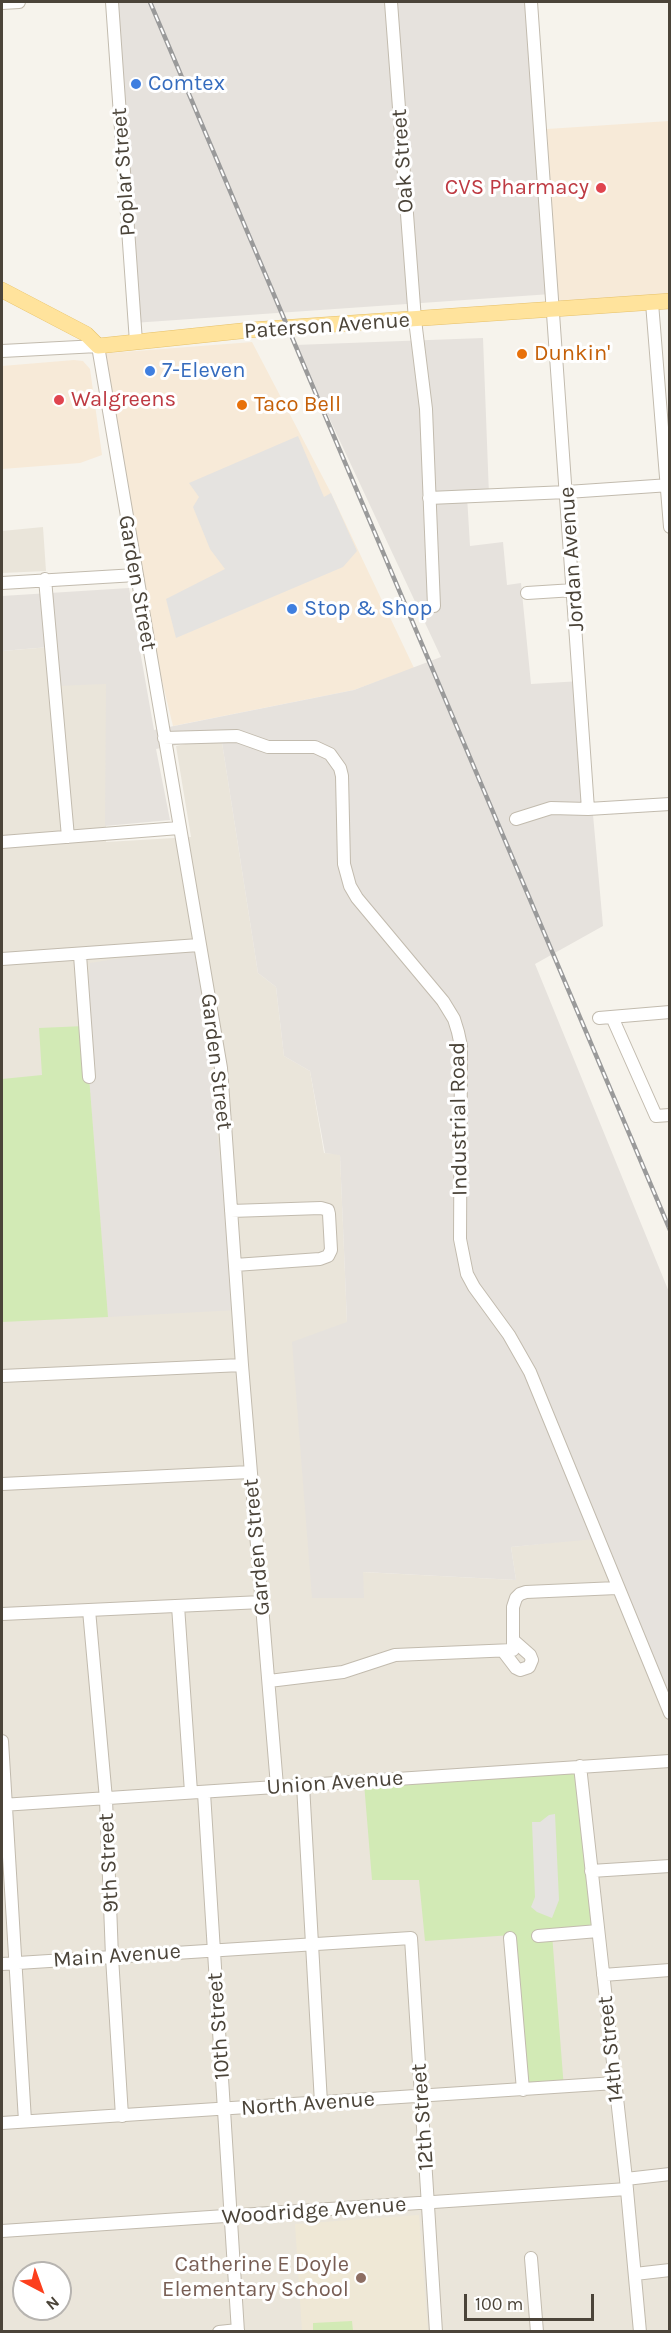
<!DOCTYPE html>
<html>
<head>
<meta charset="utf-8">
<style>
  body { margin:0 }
  #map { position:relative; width:671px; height:2333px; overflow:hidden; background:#f6f3ec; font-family:Karla,sans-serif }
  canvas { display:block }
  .frame { position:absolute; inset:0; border:3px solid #4b4439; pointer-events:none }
  .north { position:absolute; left:12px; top:2261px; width:60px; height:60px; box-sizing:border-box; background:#fff; border:2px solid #b7b4b0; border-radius:50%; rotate:139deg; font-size:16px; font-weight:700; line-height:24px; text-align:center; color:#4b4439 }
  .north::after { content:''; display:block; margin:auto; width:21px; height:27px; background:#fc3f1d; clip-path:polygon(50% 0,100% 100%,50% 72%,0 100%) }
  .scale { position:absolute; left:464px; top:2294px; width:130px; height:27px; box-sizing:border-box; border:3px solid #4b4439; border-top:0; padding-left:8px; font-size:18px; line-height:21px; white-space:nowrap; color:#4b4439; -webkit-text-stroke:4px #fff; paint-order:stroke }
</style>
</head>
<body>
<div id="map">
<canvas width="671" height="2333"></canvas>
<div class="frame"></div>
<div class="north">N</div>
<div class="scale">100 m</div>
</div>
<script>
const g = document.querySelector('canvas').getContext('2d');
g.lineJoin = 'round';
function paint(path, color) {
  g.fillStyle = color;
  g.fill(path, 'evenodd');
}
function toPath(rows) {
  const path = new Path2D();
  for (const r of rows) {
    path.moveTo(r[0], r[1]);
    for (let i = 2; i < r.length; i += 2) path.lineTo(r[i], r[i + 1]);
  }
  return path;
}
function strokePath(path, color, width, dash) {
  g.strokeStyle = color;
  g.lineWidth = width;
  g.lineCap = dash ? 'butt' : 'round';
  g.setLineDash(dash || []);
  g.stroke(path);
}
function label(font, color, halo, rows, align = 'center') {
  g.font = font + ' Karla,sans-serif';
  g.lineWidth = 6;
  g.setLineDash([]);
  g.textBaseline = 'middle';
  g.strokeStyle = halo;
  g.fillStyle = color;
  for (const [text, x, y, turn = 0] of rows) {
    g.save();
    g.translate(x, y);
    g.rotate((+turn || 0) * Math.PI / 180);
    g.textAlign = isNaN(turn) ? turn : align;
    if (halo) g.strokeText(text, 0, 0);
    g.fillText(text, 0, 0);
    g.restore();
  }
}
paint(toPath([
  [43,527,46,571,2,573,2,531],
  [49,647,106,684,106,842,191,837,176,746,221,736,258,973,276,987,284,1056,310,1071,324,1153,340,1154,347,1322,362,1572,516,1580,511,1547,595,1538,669,1715,670,2331,2,2332,2,651],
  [24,2273,60,2273,60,2309,24,2309]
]), '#eae5da');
paint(toPath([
  [669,121,669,301,554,309,547,129],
  [252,342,331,493,414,668,354,690,173,726,136,575,98,354],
  [74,360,83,361,90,369,102,455,80,463,2,469,2,366]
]), '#f7ead8');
paint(toPath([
  [108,2,529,2,551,294,133,323],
  [483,338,489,495,467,496,470,546,503,542,507,585,521,583,531,684,581,681,603,926,535,964,669,1292,669,1715,595,1539,511,1547,516,1580,363,1572,364,1598,312,1598,292,1342,347,1322,340,1155,325,1153,310,1071,284,1056,276,987,258,973,221,736,156,749,170,820,105,826,106,684,55,686,49,647,2,651,2,596,129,588,154,730,354,690,441,657,295,345],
  [196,946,237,1310,108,1317,85,1026,90,963]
]), '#e6e2dd');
paint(toPath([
  [419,2215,428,2331,302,2331,295,2224]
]), '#efe8d6');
paint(toPath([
  [85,1026,108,1317,2,1322,2,1079,42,1075,39,1028],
  [583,1770,598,1934,552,1934,564,2089,520,2092,512,1935,425,1941,419,1880,372,1880,364,1783],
  [352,2321,353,2331,313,2331,313,2323]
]), '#d2eab5');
paint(toPath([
  [298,436,324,497,331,493,357,551,343,567,176,638,166,599,225,569,210,549,193,507,199,497,189,483],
  [555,1814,559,1900,552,1918,537,1912,531,1907,535,1897,532,1822,540,1822,549,1815]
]), '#e5e3e0');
const minor = toPath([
  [112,2,136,342],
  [391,2,415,320,426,409,434,606],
  [531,2,588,809],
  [2,3,19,2],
  [652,303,670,527],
  [2,351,98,346,221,1068,242,1365,277,1786],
  [429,498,567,492,670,485],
  [45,579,68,837],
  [2,583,136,575],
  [527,593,574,590],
  [164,738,237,736,268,747,315,747,330,754,340,768,342,776,344,864,350,886,357,898,443,1001,454,1019,458,1032,461,1046,460,1239,467,1274,474,1287,509,1335,530,1372,670,1713],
  [516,819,551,808,588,809,670,804],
  [2,842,179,828],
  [80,955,89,1077],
  [2,959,199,945],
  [612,1017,656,1116,670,1115],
  [599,1018,670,1012],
  [231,1211,321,1208,328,1210,329,1214,331,1250,328,1256,320,1259,235,1265],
  [2,1376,242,1365],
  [2,1484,250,1472],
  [178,1606,191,1792],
  [89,1610,106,1799,112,1957,122,2116],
  [2,1614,262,1602],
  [503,1651,516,1668,520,1670,529,1667,532,1660,530,1655,513,1640],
  [269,1681,343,1672,395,1655,513,1650,513,1607,516,1598,520,1594,526,1592,617,1588],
  [2,1741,25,2121],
  [580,1766,626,2179,640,2332],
  [303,1785,321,2103],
  [204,1793,238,2332],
  [2,1805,670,1761],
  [591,1871,670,1866],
  [538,1936,598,1931],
  [510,1938,523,2090],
  [2,1964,411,1938,436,2332],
  [603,1975,670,1970],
  [2,2123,615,2083],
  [626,2179,670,2174],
  [2,2231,627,2189],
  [531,2258,537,2332],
  [635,2274,670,2270],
  [219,2332,238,2330]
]);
const major = toPath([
  [2,290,86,334,98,346,250,330,670,301]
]);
strokePath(minor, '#c2bbae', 14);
strokePath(major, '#e6c16a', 16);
strokePath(minor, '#fff', 12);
strokePath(major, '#ffe39c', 15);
const rail = toPath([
  [150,2,670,1230]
]);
strokePath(rail, '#9a9a9a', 4.5);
strokePath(rail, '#fff', 2, [7]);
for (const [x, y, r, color] of [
  [136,84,6,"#3f7fe0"],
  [601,188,6,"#e0444e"],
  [522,354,6,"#e8710a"],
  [150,371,6,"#3f7fe0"],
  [59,400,6,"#e0444e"],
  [242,405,6,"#e8710a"],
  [292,609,6,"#3f7fe0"],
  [361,2278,6,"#8d6e63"]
]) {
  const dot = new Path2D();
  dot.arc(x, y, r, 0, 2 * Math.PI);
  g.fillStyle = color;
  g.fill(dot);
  strokePath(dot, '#fff', 2);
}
label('22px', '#366cbe', '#fff', [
  ["Comtex",148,84],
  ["7-Eleven",162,371],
  ["Stop & Shop",304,609]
], 'left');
label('22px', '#4b4439', '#fff', [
  ["Oak Street",403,161,-94],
  ["Poplar Street",124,172,-94],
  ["Paterson Avenue",327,326,-4],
  ["Jordan Avenue",572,559,-94],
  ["Garden Street",137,583,80],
  ["Garden Street",216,1062,83],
  ["Industrial Road",459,1119,-91],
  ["Garden Street",257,1547,-95],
  ["Union Avenue",335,1783,-4],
  ["9th Street",109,1863,-93],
  ["Main Avenue",117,1956,-4],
  ["10th Street",219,2026,-94],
  ["14th Street",611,2049,-96],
  ["North Avenue",308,2104,-4],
  ["12th Street",423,2117,-94],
  ["Woodridge Avenue",314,2211,-4]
]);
label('22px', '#be3a42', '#fff', [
  ["CVS Pharmacy",589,188],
  ["Walgreens",71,400,"left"]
], 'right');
label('22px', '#c56008', '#fff', [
  ["Dunkin'",534,354],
  ["Taco Bell",254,405]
], 'left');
label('22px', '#785e54', '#fff', [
  ["Catherine E Doyle",349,2265],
  ["Elementary School",349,2290]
], 'right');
</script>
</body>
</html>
